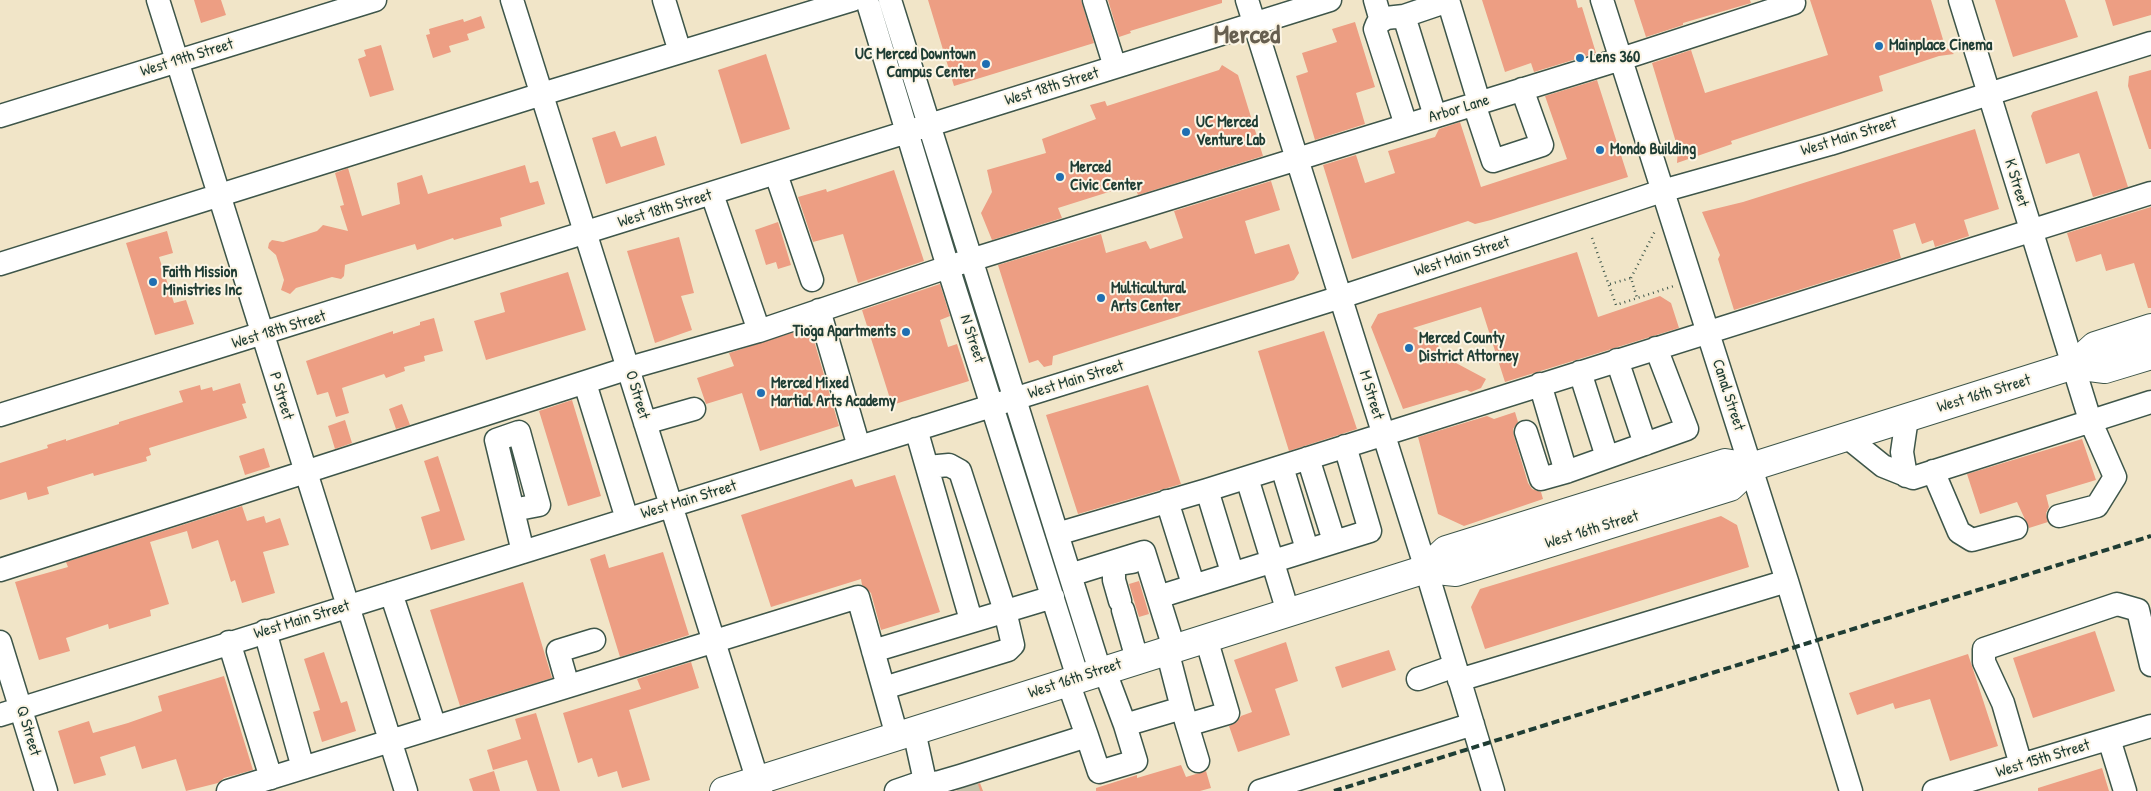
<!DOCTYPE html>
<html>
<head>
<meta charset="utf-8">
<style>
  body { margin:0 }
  canvas { display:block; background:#f1e5c8 }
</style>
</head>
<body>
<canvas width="2151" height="791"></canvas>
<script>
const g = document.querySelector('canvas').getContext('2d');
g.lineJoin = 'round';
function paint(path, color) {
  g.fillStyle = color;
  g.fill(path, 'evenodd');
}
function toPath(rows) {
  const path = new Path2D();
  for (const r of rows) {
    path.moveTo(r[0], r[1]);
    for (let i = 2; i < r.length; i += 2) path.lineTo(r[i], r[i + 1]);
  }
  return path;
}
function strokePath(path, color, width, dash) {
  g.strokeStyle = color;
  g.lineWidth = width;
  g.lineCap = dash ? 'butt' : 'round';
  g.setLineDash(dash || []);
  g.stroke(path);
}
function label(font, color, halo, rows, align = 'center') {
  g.font = font + ' "Patrick Hand",sans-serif';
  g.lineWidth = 4;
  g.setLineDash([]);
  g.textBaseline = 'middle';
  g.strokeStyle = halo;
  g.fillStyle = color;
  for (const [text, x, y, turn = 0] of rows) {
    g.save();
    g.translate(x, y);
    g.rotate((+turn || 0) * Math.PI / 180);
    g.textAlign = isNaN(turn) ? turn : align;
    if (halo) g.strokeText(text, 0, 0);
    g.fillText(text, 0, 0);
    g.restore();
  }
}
paint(toPath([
  [194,0,221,0,226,15,201,23],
  [928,0,1081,0,1094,43,954,86],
  [1108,0,1222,0,1222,3,1130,31,1131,33,1119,37],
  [1482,0,1576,0,1578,8,1582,7,1596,53,1534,72,1531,63,1505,72],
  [1634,0,1750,0,1751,3,1683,23,1683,25,1646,37],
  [1810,0,1931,0,1945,46,1954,54,1939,56,1879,76,1883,91,1731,141,1732,144,1677,163,1678,149,1652,63,1691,50,1705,93,1828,55],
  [1995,0,2065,0,2078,37,2013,57],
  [2105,0,2151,0,2151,15,2113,26],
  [481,16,485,28,467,34,469,40,449,46,451,52,433,58,426,35,430,34,429,29,463,19,464,22],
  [1355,22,1375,87,1356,93,1365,124,1315,140,1296,76,1308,72,1302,53,1337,42,1332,29],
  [381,45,394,90,370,97,358,59,366,56,364,50],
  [766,54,790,129,741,144,718,70],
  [1222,65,1238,75,1263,156,1138,195,1134,184,1058,208,1062,218,992,240,981,213,992,192,987,170,1046,153,1042,139,1096,119,1090,105,1105,101,1107,106,1219,70],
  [2151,70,2151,149,2149,149,2128,86,2129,76],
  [1597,80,1628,177,1491,220,1475,224,1468,221,1352,259,1323,165,1356,155,1365,183,1395,173,1388,151,1435,137,1439,129,1460,122,1481,187,1567,159,1545,96],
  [2097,91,2128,187,2093,197,2079,153,2046,164,2031,116,2033,112],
  [1975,129,1999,209,1964,220,1969,236,1935,247,1933,240,1922,244,1915,223,1893,230,1901,258,1734,310,1718,259,1720,255,1702,212,1743,202],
  [615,131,621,147,656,136,665,165,606,184,592,138],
  [525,165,530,183,538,181,545,204,500,218,502,226,454,240,453,238,417,250,415,244,345,265,344,276,341,279,332,277,296,288,290,294,281,290,284,280,276,255,268,248,269,243,272,240,283,242,317,231,323,225,348,231,340,206,344,205,335,173,348,168,362,216,400,204,397,183,422,175,428,194],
  [894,170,924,261,858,283,843,234,813,242,798,197,826,189,827,192],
  [1271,181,1280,210,1245,221,1255,254,1289,244,1299,273,1294,280,1053,356,1052,365,1044,367,1038,360,1029,363,998,265,1101,234,1106,253,1146,241,1150,249,1183,238,1174,211],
  [2151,207,2151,308,2148,308,2134,263,2106,271,2101,254,2076,262,2067,233],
  [778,222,791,265,778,269,776,262,766,265,755,230],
  [167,231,173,253,159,257,174,303,186,300,194,324,155,335,126,243],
  [679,237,694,293,681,296,692,330,655,343,627,251],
  [1577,252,1598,317,1660,296,1671,303,1679,328,1505,382,1481,307,1413,328,1437,341,1441,355,1486,379,1481,388,1471,392,1467,390,1403,409,1371,327,1378,314],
  [568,272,586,330,486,360,474,321,505,312,500,293],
  [940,284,950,316,940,320,948,347,957,344,969,381,892,405,862,310],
  [434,318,443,351,424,356,425,361,404,367,405,371,386,378,384,374,342,388,349,413,336,417,328,392,317,395,306,361,393,331,393,334,420,325,420,322],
  [810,327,839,426,760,451,742,393,706,404,697,378,734,366,729,353],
  [1324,331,1357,429,1289,451,1258,351],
  [240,383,246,403,242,404,247,418,149,448,151,455,146,457,147,461,94,476,93,473,47,487,49,494,28,500,26,492,0,500,0,463,48,448,47,445,66,439,66,441,119,424,119,422,183,402,179,391,200,385,201,390,212,387,213,391],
  [1148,385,1181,484,1078,514,1046,415],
  [572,400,601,496,568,506,539,411],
  [402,404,410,425,396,429,389,409],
  [1515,412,1518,422,1513,429,1514,436,1528,483,1532,489,1541,492,1543,499,1464,526,1438,514,1418,437,1487,416,1494,419],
  [345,420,352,443,335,449,328,426],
  [2082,439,2096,480,2046,495,2049,507,2046,513,2048,522,2029,528,2017,502,1980,514,1967,474],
  [264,448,270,467,245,475,239,456],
  [438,456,465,540,431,550,421,517,440,511,424,461],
  [895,475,940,612,881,630,871,593,862,585,861,579,771,607,741,515,852,479,855,487],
  [242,506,247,521,264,516,266,523,280,518,289,545,263,552,275,593,242,603,235,580,231,582,218,540,192,549,187,531,150,542,169,604,150,610,151,616,109,629,108,624,66,638,70,651,39,660,15,582,68,567,66,562],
  [1721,516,1737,525,1749,567,1485,649,1471,607,1480,589],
  [663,552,689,635,620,657,590,559,605,554,609,568],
  [1139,581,1149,614,1139,617,1129,584],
  [523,582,552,678,460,706,430,610],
  [2095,631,2115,691,2033,718,2013,658],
  [1286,642,1298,681,1275,689,1290,735,1238,752,1229,726,1237,722,1241,716,1252,712,1234,660],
  [1389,650,1396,670,1342,688,1335,667],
  [324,652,341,703,347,701,356,731,322,742,313,712,320,710,304,659],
  [1968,654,1998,746,1950,761,1930,699,1895,709,1893,703,1857,715,1849,693],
  [691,662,699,688,629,710,650,780,622,788,617,771,598,777,592,758,578,763,563,713,641,689,637,679],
  [224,676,253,770,224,778,218,783,186,791,176,759,142,769,135,746,100,757,106,775,74,784,58,731,89,721,93,733,128,723,162,711,158,696],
  [536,713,560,791,537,791,527,760,493,770,487,750,521,739,515,719],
  [1181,765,1186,777,1206,771,1211,788,1200,791,1096,791,1096,788,1137,775,1137,778],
  [2102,768,2109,791,2038,791,2038,788],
  [494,771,500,791,473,791,469,779],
  [980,783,983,791,955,791,964,789]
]), '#ed9e83');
strokePath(toPath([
  [957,791,980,783]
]), '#c7c3aa', 22, [22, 11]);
const minor = toPath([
  [158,0,406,791],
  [512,0,761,791],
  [664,0,680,52],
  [867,0,948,267,1078,678],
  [890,0,1100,671],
  [1094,0,1115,67],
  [1247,0,1426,569,1493,791],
  [1375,0,1381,21],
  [1448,0,1479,102],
  [1602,0,1787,581,1851,791],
  [1960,0,2090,420,2115,477,2097,506,2059,516],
  [1404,16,1448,1],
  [1474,104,1493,161,1542,145,1522,89],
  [0,116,375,0],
  [1406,125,1375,29,1377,24,1386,18,1404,16,1435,116],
  [776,174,812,280],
  [712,194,759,331],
  [0,264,542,94,852,0],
  [819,310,859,447],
  [1617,360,1645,444],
  [1580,372,1607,457],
  [1540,384,1566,472,1687,429,1656,348],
  [588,393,627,519],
  [0,415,1330,0],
  [645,423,694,409],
  [916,429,971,620],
  [1526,432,1541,479,1566,472],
  [1847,437,1883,466,1913,478,2151,402],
  [1308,458,1334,541],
  [1282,467,1307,549],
  [1933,471,1959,532,1972,540,2016,528],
  [1906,476,1902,452,1907,418],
  [1247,478,1288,612],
  [1207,490,1232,572],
  [1167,501,1193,584],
  [513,510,539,505,519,432,496,440,523,552],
  [1057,534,1207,490,2151,193],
  [0,570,629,368,759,331,948,267,1621,59,1794,3,1793,0],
  [1070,575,1144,552,1174,648],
  [391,593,435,727],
  [1158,597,1370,531,1345,446],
  [1120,601,1114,580,1114,571,1119,564,1132,562],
  [1123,610,1137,659],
  [265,631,303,768],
  [0,642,46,791],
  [229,642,271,778],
  [1167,650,1182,708],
  [873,651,1053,597],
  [1104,669,1125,725],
  [1418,679,1455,666],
  [1459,680,1787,581],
  [1068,682,1087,736],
  [568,686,558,651,594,640],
  [884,688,1008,650,1013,645,1005,611,960,471,949,465,927,467],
  [0,715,1341,297,1662,191,1830,144,2151,43],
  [1187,725,1228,713,1206,638],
  [914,731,925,781],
  [2109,739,2125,791],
  [2021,765,2003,703,1984,662,1984,649,2117,604,2138,610,2151,665],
  [228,791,858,597,897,736],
  [896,791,925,781,936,783,960,776,1087,736,1099,772,1136,761,1125,725,1182,708,1198,761],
  [1260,791,1473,724],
  [1934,791,2151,726]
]);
const major = toPath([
  [2074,365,2095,346,2151,328],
  [1426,569,1446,550,1725,463,1751,467,2074,365,2105,369,2151,355],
  [724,791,1426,569,1456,572,1730,487,1751,467]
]);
strokePath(minor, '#3e564a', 25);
strokePath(major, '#3e564a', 30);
strokePath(toPath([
  [1592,238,1616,305,1674,286],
  [1631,278,1655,231],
  [1610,284,1631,278,1637,298]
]), '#3e564a', 2.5, [1, 4]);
strokePath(minor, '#fff', 22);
strokePath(major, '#fff', 28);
strokePath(toPath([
  [1334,791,2151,536]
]), '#1f3d34', 4, [8, 4]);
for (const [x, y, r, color] of [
  [1879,46,5,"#1f6fb2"],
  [1580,58,5,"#1f6fb2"],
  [986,64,5,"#1f6fb2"],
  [1186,132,5,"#1f6fb2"],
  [1600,150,5,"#1f6fb2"],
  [1060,177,5,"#1f6fb2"],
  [153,282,5,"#1f6fb2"],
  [1101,298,5,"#1f6fb2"],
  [906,332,5,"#1f6fb2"],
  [1409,348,5,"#1f6fb2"],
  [761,393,5,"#1f6fb2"]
]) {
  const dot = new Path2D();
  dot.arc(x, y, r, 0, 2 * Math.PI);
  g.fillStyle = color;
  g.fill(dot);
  strokePath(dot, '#fcf5e5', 2);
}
label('bold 16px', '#1f3d34', '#fcf5e5', [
  ["Mainplace Cinema",1889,46],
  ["UC Merced Downtown",976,55,"right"],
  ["Campus Center",976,73,"right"],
  ["Lens 360",1590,58],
  ["UC Merced",1196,123],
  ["Venture Lab",1196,141],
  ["Mondo Building",1610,150],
  ["Merced",1070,168],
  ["Civic Center",1070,186],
  ["Faith Mission",163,273],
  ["Ministries Inc",163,291],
  ["Multicultural",1111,289],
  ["Arts Center",1111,307],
  ["Tioga Apartments",896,332,"right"],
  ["Merced County",1419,339],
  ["District Attorney",1419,357],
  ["Merced Mixed",771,384],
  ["Martial Arts Academy",771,402]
], 'left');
label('16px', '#1f3d34', '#fcf5e5', [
  ["West 19th Street",187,58,-17],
  ["West 18th Street",1052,87,-17],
  ["Arbor Lane",1459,109,-17],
  ["West Main Street",1849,137,-17],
  ["K Street",2016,183,73],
  ["West 18th Street",665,209,-17],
  ["West Main Street",1462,257,-18],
  ["West 18th Street",279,330,-17],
  ["N Street",972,339,72],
  ["West Main Street",1076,380,-17],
  ["West 16th Street",1984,394,-17],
  ["O Street",637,395,73],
  ["M Street",1371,395,73],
  ["Canal Street",1728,395,72],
  ["P Street",281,396,73],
  ["West Main Street",689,500,-17],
  ["West 16th Street",1592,530,-17],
  ["West Main Street",302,620,-17],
  ["West 16th Street",1075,679,-18],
  ["Q Street",28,731,73],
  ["West 15th Street",2043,759,-17]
]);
label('bold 26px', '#675f50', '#fcf5e5', [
  ["Merced",1247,36]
]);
</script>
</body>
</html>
